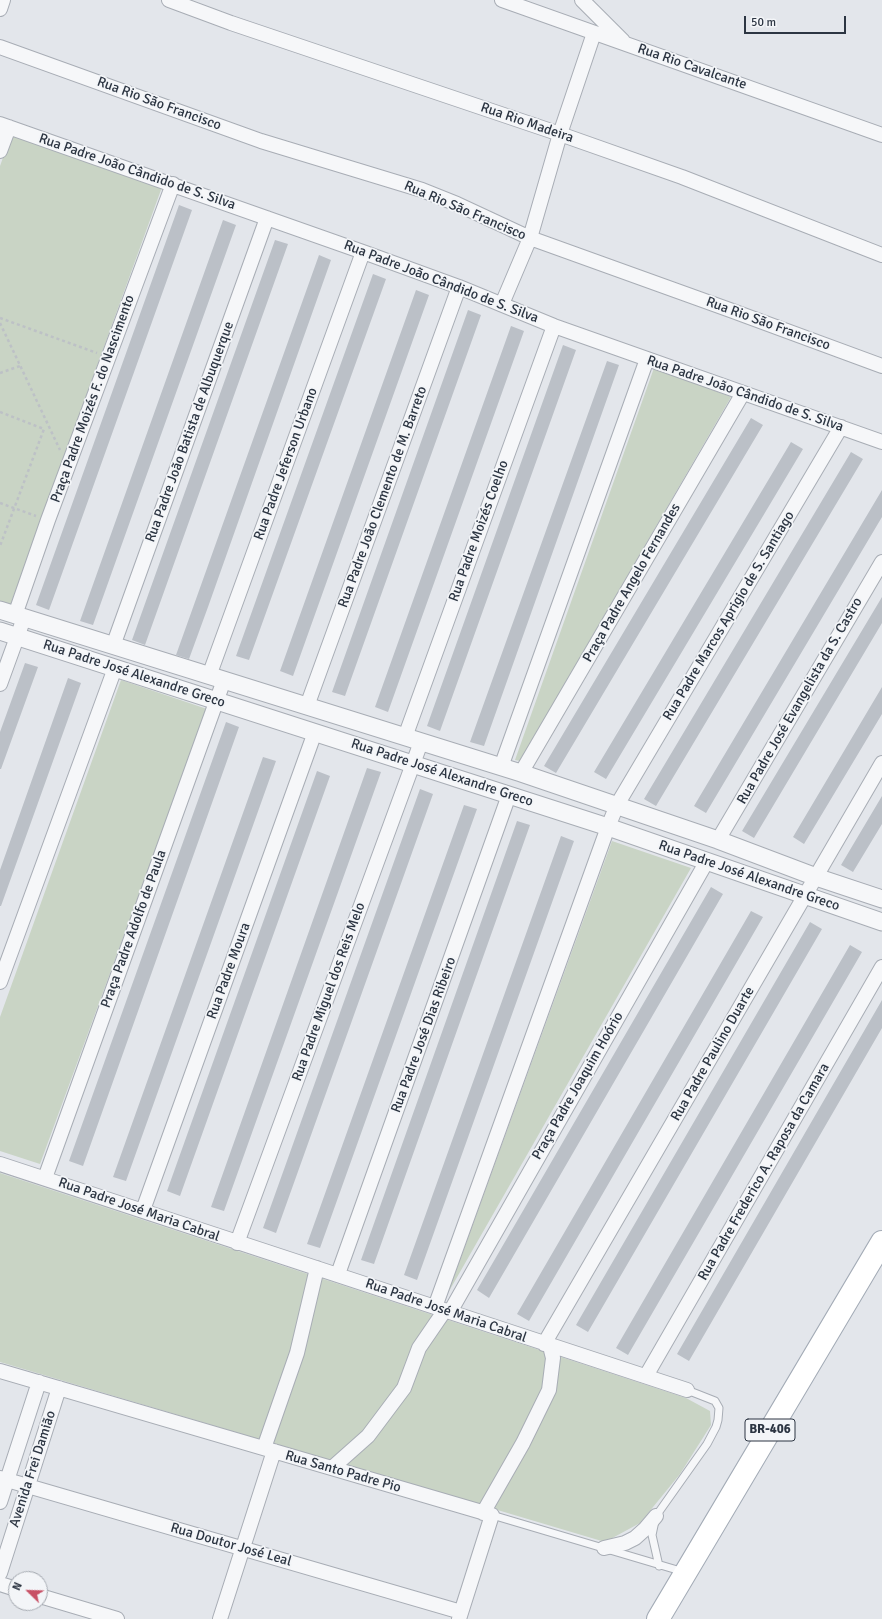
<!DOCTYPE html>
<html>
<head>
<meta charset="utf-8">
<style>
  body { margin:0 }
  #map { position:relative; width:882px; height:1619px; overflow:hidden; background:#e3e6eb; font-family:Signika,sans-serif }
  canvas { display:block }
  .north { position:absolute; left:8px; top:1571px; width:40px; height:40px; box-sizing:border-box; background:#f3f5f8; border:1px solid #a3a8af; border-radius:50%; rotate:293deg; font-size:11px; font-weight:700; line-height:16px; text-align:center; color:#2c3542 }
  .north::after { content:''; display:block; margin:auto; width:14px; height:18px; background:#c85065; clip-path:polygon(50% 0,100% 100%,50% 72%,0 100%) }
  .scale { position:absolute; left:744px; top:16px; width:102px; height:18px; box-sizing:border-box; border:2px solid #2c3542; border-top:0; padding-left:5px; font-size:12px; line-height:14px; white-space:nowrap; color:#2c3542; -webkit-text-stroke:3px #f3f5f8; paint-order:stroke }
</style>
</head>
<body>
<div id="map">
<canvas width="882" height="1619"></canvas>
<div class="north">N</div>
<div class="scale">50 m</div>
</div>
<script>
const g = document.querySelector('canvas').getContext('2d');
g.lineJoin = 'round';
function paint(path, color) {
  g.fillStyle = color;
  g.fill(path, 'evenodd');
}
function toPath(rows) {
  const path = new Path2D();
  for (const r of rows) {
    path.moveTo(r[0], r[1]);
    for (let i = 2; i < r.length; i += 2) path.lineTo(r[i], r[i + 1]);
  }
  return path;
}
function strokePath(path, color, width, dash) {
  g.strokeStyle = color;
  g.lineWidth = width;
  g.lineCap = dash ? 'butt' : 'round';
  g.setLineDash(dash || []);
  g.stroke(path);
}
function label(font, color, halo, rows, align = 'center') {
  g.font = font + ' Signika,sans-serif';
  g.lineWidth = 3.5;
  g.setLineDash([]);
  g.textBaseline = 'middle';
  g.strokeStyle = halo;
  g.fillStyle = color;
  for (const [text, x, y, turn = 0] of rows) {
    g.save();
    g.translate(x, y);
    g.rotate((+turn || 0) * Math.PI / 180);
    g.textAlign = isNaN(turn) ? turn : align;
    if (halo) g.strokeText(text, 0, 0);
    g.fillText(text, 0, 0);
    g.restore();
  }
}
paint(toPath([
  [11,135,162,187,10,606,0,602,0,166],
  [654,368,731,397,520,761,515,760],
  [121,680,207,709,40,1164,0,1151,0,1017],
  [612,841,691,868,448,1293],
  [0,1173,686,1398,710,1411,711,1425,680,1474,640,1523,605,1542,0,1362]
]), '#c9d4c5');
paint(toPath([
  [179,205,192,210,49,610,36,605],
  [223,220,236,225,93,625,80,621],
  [275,240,288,244,145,645,132,640],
  [319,255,331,260,208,607,189,659,176,655],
  [373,274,386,279,249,660,236,656],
  [416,290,429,295,293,676,280,671],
  [468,310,481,315,345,696,332,692],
  [511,326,524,331,388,712,375,707],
  [563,345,576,350,440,731,427,726],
  [607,361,619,365,484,746,470,742],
  [751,418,763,425,556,773,544,766],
  [791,442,803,449,606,779,594,772],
  [851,452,863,459,656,806,644,799],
  [882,490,882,517,706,813,694,806],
  [882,597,882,623,754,838,742,831],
  [25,663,38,667,1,769,0,769,0,732],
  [68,678,81,683,1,906,0,906,0,870],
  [882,687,882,714,804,844,793,837],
  [226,722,239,727,83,1166,69,1161],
  [263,757,276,761,126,1181,113,1177],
  [367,768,381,772,224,1211,211,1207],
  [317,771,330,776,180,1196,167,1191],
  [420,789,433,794,276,1233,263,1228],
  [882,796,882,824,853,872,841,865],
  [464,805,477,809,320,1248,307,1244],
  [517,821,530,825,374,1264,361,1260],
  [561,836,574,841,417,1280,404,1275],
  [711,887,723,894,489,1298,477,1290],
  [751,911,763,917,529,1321,517,1314],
  [810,922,822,929,588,1332,576,1325],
  [850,945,862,952,628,1355,616,1348],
  [882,1000,882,1028,689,1361,677,1354]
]), '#bbc0c7');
const service = toPath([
  [492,1515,684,1572],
  [659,1566,652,1535,656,1516,707,1444,716,1427,718,1420,719,1408,715,1401,687,1390]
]);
const minor = toPath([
  [169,0,231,23,560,134,682,177,882,255],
  [502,0,882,135],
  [582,0,623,41],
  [0,9,3,0],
  [0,47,261,141,422,190,457,204,530,238,730,310,882,366],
  [0,124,363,252,459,287,554,326,882,442],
  [0,151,9,127],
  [502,304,530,238,560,134,594,33],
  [15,615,48,520,173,184],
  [113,646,267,218],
  [209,676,363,252],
  [0,684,24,618],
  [307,706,459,287],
  [405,737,554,326],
  [501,767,647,359],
  [521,773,743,393],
  [718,840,882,562],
  [0,982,115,668],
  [0,1164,687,1390],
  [45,1178,224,680],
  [143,1210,315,732],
  [237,1243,421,742],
  [338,1274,509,795],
  [435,1307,608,827,617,805,841,427],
  [450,1312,707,861],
  [544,1344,882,763],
  [0,1371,492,1515,459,1619],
  [646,1376,882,967],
  [264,1448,297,1353,317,1268],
  [332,1468,368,1436,404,1388,419,1348,445,1310],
  [0,1478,461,1612],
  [0,1502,39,1382],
  [483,1513,523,1443,549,1390,553,1358,550,1346],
  [604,1548,625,1543,635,1538,645,1529,656,1516],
  [0,1573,59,1388],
  [0,1584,16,1589],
  [40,1596,117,1619],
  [220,1619,274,1451]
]);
const tertiary = toPath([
  [0,610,521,773,718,840,816,877,882,899],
  [0,631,608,827,882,922]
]);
const primary = toPath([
  [658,1619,882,1242]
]);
strokePath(service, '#a8adb5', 9);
strokePath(minor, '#a8adb5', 16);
strokePath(tertiary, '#a8adb5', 19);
strokePath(primary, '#a3abb6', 24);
strokePath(toPath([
  [0,318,97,353],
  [0,323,60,450],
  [0,373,20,366],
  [0,412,44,429,0,546],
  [0,503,36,516]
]), '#bdc1c6', 2.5, [3, 3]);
strokePath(service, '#f6f7f9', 7);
strokePath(minor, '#f6f7f9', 14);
strokePath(tertiary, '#f6f7f9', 17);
strokePath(primary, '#fff', 22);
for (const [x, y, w] of [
  [770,1430,50]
]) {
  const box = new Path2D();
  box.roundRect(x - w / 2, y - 11, w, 22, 3);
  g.fillStyle = '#f3f5f8';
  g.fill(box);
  strokePath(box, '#2c3542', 1);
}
label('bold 13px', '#2c3542', null, [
  ["BR-406",770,1430]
]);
label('14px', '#2c3542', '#f3f5f8', [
  ["Rua Rio Cavalcante",692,67,19],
  ["Rua Rio São Francisco",159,104,20],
  ["Rua Rio Madeira",527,123,19],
  ["Rua Padre João Cândido de S. Silva",137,172,19],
  ["Rua Rio São Francisco",465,211,23],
  ["Rua Padre João Cândido de S. Silva",441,282,21],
  ["Rua Rio São Francisco",768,324,20],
  ["Rua Padre João Cândido de S. Silva",745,394,19],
  ["Praça Padre Moizés F. do Nascimento",93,399,-70],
  ["Rua Padre João Batista de Albuquerque",190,432,-70],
  ["Rua Padre Jeferson Urbano",286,464,-70],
  ["Rua Padre João Clemento de M. Barreto",383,497,-70],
  ["Rua Padre Moizés Coelho",479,531,-70],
  ["Praça Padre Angelo Fernandes",632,583,-60],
  ["Rua Padre Marcos Aprigio de S. Santiago",729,616,-59],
  ["Rua Padre José Alexandre Greco",134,674,18],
  ["Rua Padre José Evangelista da S. Castro",800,701,-60],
  ["Rua Padre José Alexandre Greco",442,773,18],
  ["Rua Padre José Alexandre Greco",749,876,19],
  ["Praça Padre Adolfo de Paula",134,929,-70],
  ["Rua Padre Moura",229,971,-70],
  ["Rua Padre Miguel dos Reis Melo",329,992,-70],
  ["Rua Padre José Dias Ribeiro",424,1035,-70],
  ["Rua Padre Paulino Duarte",713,1054,-60],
  ["Praça Padre Joaquim Hoório",578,1086,-60],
  ["Rua Padre Frederico A. Raposa da Camara",764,1172,-60],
  ["Rua Padre José Maria Cabral",139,1210,19],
  ["Rua Padre José Maria Cabral",446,1311,19],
  ["Avenida Frei Damião",33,1469,-72],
  ["Rua Santo Padre Pio",343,1472,16],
  ["Rua Doutor José Leal",231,1545,16]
]);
</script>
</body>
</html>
